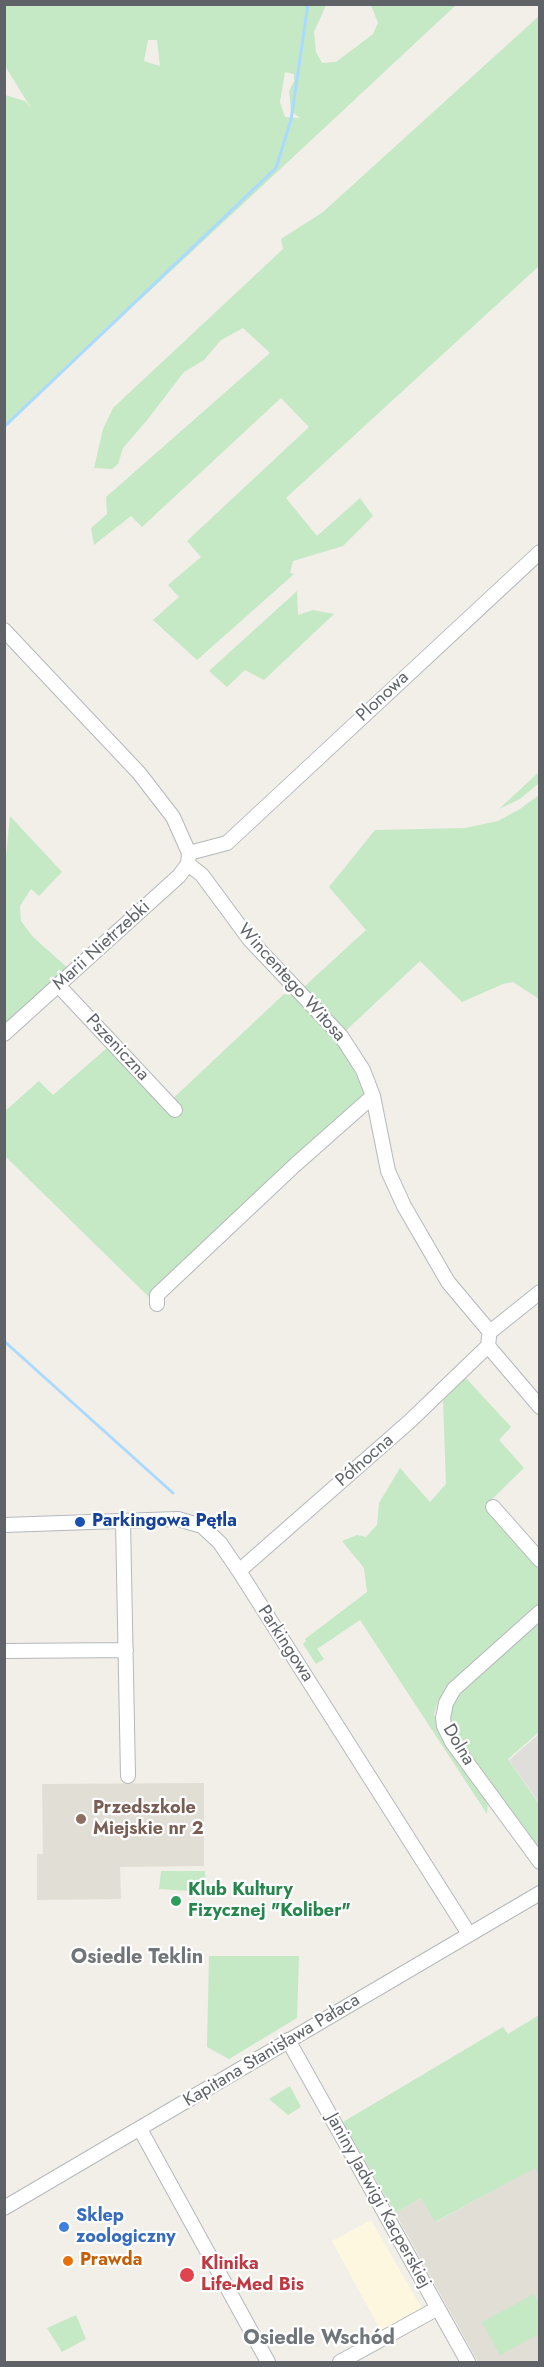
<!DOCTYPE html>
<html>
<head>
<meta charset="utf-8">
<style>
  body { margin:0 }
  #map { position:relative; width:544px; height:2367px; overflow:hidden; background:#f1efe8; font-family:Jost,sans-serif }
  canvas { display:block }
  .frame { position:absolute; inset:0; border:6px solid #5f6368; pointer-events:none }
</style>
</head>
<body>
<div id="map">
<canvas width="544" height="2367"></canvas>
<div class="frame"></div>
</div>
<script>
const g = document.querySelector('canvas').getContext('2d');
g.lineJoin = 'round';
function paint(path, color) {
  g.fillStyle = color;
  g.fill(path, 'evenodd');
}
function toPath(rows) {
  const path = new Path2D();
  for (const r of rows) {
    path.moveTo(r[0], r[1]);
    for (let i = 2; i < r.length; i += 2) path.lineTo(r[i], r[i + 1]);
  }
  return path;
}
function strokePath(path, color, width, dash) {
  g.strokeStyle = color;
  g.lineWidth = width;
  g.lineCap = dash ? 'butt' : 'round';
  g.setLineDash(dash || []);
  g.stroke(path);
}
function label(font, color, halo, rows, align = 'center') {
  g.font = font + ' Jost,sans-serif';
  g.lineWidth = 4.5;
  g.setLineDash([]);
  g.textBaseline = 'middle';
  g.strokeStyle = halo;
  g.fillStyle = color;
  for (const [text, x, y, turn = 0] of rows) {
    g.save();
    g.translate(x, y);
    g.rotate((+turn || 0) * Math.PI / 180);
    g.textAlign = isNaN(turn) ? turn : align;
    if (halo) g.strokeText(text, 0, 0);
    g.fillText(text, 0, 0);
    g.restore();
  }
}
paint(toPath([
  [371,2220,424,2312,383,2335,332,2241]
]), '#fef7e0');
paint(toPath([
  [539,1734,539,1803,509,1760]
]), '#e0deda');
paint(toPath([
  [204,1783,204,1866,120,1867,121,1899,37,1900,37,1854,43,1854,42,1784],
  [535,2167,540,2176,539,2360,535,2362,478,2362,395,2213,421,2198,436,2222]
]), '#e1ded6');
paint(toPath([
  [4,5,326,5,314,32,316,52,322,63,336,62,373,34,378,23,371,5,456,5,5,426,5,95,25,101,31,108,5,66],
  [148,40,157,40,160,66,144,61],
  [285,72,294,74,294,81,289,91,291,111,300,118,285,117,280,102],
  [539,16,539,266,286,498,317,536,360,498,373,516,343,546,293,561,290,573,294,574,197,660,153,620,179,597,168,585,201,557,187,541,309,427,281,398,142,527,131,516,94,545,91,528,107,514,106,497,270,353,243,328,221,340,204,360,184,372,148,419,123,448,118,464,112,469,94,468,103,429,113,408,283,249,281,239,323,212],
  [297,591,298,615,313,610,334,614,264,680,245,670,227,687,209,671],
  [539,772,539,783,520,799,499,809],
  [539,795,539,999,513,982,503,984,462,1002,420,961,336,1040,368,1095,152,1300,5,1156,4,1112,39,1081,53,1095,108,1047,165,1106,284,994,294,996,366,930,329,887,375,830,465,828,498,821,520,809],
  [10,816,62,872,39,896,31,889,20,906,21,921,33,937,70,970,5,1029,4,875],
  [465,1377,511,1427,499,1440,524,1468,485,1506,540,1565,539,1605,450,1686,438,1701,434,1714,440,1735,488,1801,487,1814,360,1620,317,1649,324,1659,316,1664,303,1644,306,1641,305,1639,367,1592,364,1568,342,1541,357,1535,366,1537,377,1525,379,1503,400,1468,430,1502,446,1484,443,1401],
  [539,1619,539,1732,508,1759,539,1804,539,1851,451,1731,447,1714,451,1700],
  [161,1871,205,1871,206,1892,159,1889],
  [209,1956,299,1956,297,2018,229,2059,207,2047],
  [539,2015,539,2176,535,2168,435,2222,421,2198,395,2213,343,2122,503,2027,508,2034],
  [290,2086,301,2107,288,2115,269,2099],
  [534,2294,539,2304,539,2334,500,2355,482,2322],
  [76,2315,86,2339,62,2352,47,2328]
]), '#c5e8c5');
strokePath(toPath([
  [4,427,276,168,291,120,308,4],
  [4,1341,173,1493]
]), '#aadaff', 3);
const minor = toPath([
  [4,630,139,773,173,817,189,853,188,864,179,876,4,1034],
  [189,853,227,843,540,552],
  [188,864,202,875,250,940,341,1036,363,1070,373,1096,388,1171,404,1206,448,1282,490,1332],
  [58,985,175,1110],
  [157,1304,157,1295,295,1165,373,1096],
  [490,1332,540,1292],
  [489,1337,488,1346,540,1407],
  [493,1507,540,1560],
  [123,1521,128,1776],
  [4,1525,178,1519,202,1526,220,1543,239,1571,469,1934],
  [239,1571,410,1421,488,1346],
  [540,1612,454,1689,446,1703,443,1718,444,1726,452,1742,540,1862],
  [4,1651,126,1650],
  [288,2040,468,2362],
  [140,2129,268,2362],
  [4,2208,540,1893],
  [340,2362,438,2308]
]);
strokePath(minor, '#b5b8bc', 16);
strokePath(minor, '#fff', 14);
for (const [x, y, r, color] of [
  [80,1522,6,"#1a4fb4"],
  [81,1819,6,"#8d6e63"],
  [176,1901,6,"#2e9e5b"],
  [64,2227,6,"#3f7fe0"],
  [68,2261,6,"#e8710a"],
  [187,2275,8,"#e0444e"]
]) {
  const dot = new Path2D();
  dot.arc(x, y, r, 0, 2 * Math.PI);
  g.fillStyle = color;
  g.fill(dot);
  strokePath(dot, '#fff', 2);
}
label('18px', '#5f6368', '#fff', [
  ["Plonowa",383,697,-43],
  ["Marii Nietrzebki",102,946,-42],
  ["Wincentego Witosa",291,983,48],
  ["Pszeniczna",117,1048,47],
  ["Północna",365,1461,-41],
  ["Parkingowa",285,1644,57],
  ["Dolna",458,1745,59],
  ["Kapitana Stanisława Pałaca",272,2051,-31],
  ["Janiny Jadwigi Kacperskiej",378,2201,61]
]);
label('bold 18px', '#164399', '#fff', [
  ["Parkingowa Pętla",92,1522]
], 'left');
label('bold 18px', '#785e54', '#fff', [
  ["Przedszkole",93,1809],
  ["Miejskie nr 2",93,1830]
], 'left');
label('bold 18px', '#27864d', '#fff', [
  ["Klub Kultury",188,1891],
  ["Fizycznej \"Koliber\"",188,1912]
], 'left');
label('bold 18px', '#366cbe', '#fff', [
  ["Sklep",76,2217],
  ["zoologiczny",76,2238]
], 'left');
label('bold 18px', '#c56008', '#fff', [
  ["Prawda",80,2261]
], 'left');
label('bold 18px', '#be3a42', '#fff', [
  ["Klinika",201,2265],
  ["Life-Med Bis",201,2286]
], 'left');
label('bold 20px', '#70757a', '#fff', [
  ["Osiedle Teklin",137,1958],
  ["Osiedle Wschód",319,2339]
]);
</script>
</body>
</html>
